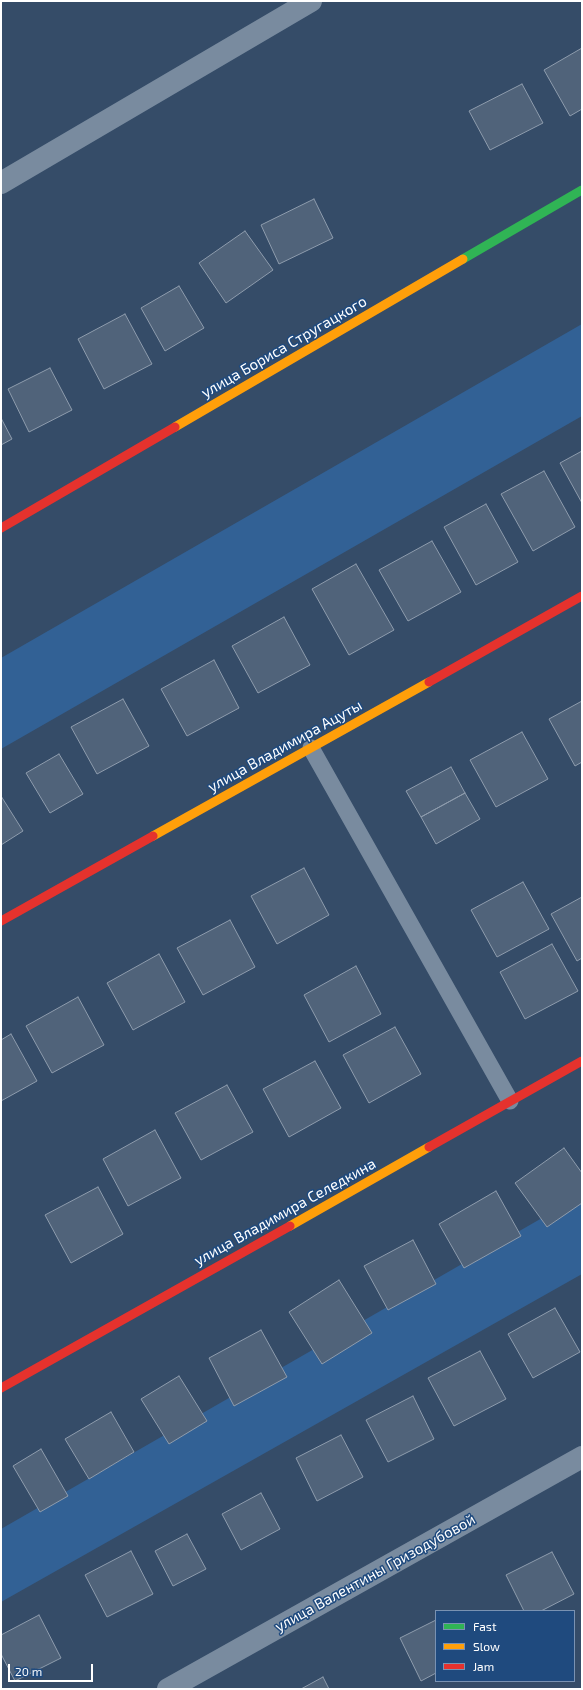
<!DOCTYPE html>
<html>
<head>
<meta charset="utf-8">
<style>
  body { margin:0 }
  #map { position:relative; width:583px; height:1690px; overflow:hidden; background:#354c68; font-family:"Exo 2",sans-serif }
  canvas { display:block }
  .frame { position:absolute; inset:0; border:2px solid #fff; pointer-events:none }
  .legend { position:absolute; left:435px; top:1610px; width:140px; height:72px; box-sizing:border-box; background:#1f4a7e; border:1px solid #7992b2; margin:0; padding:5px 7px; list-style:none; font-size:12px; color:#fff }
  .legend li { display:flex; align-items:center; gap:8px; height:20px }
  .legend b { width:20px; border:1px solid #7992b2 }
  .scale { position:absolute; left:8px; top:1664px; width:85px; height:18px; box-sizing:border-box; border:2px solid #fff; border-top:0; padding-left:5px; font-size:12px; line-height:14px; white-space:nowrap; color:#fff; -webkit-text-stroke:3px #1f4a7e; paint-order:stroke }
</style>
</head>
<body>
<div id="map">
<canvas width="583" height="1690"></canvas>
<div class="frame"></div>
<ul class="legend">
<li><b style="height:5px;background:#30b455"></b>Fast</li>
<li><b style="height:5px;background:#ff9f0a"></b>Slow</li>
<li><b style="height:5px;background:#e5322d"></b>Jam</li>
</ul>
<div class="scale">20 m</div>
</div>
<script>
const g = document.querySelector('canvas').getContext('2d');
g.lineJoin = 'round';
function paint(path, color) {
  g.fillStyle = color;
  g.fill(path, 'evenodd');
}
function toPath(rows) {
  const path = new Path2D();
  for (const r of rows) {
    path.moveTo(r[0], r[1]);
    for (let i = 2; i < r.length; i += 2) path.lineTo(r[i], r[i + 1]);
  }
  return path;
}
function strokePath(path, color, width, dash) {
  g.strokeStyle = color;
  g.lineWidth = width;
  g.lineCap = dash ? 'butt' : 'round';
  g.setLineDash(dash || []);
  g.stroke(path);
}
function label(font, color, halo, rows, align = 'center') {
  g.font = font + ' "Exo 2",sans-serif';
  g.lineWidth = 3;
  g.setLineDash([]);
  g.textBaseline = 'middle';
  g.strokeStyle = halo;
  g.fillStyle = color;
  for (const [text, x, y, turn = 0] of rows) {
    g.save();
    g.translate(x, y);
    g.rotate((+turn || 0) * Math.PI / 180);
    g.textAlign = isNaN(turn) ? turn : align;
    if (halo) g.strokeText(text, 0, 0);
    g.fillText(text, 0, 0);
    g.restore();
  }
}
paint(toPath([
  [582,324,582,416,1,749,1,658],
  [582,1195,582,1274,1,1602,1,1529]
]), '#326195');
const building = toPath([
  [582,48,582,109,570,116,544,70,582,48],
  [522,84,543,123,490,150,469,111,522,84],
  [314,199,333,238,279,264,261,225,314,199],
  [245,231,273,270,226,303,199,263,245,231],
  [179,286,204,328,165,351,141,308,179,286],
  [125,314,152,364,104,389,78,339,125,314],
  [50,368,72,410,29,432,8,389,50,368],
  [1,418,12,439,1,445,1,418],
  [582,451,582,503,560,463,582,451],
  [544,471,575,527,533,551,501,494,544,471],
  [486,504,518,562,476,585,444,527,486,504],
  [432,541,461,592,408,621,379,570,432,541],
  [356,564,394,630,349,655,312,589,356,564],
  [284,617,310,665,258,693,232,646,284,617],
  [214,660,239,708,187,736,161,689,214,660],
  [123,699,149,746,97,774,71,727,123,699],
  [582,701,582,762,575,766,549,719,582,701],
  [522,732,548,779,496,807,470,760,522,732],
  [59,754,83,794,50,813,26,773,59,754],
  [451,767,465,793,421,817,406,791,451,767],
  [465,793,480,819,436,844,421,817,465,793],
  [1,796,23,831,1,845,1,796],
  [304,868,329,915,277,944,251,896,304,868],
  [523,882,549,929,497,957,471,910,523,882],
  [582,897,582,958,577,961,551,914,582,897],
  [230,920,255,967,203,995,177,948,230,920],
  [552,944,578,991,525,1019,500,972,552,944],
  [159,954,185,1002,133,1030,107,983,159,954],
  [356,966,381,1014,329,1042,304,995,356,966],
  [78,997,104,1045,52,1073,26,1026,78,997],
  [395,1027,421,1074,369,1103,343,1055,395,1027],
  [11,1034,37,1081,1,1101,1,1040,11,1034],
  [315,1061,341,1108,289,1137,263,1089,315,1061],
  [227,1085,253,1132,201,1160,175,1113,227,1085],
  [155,1130,181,1178,128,1206,103,1159,155,1130],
  [564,1148,582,1173,582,1203,547,1227,515,1183,564,1148],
  [98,1187,123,1234,71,1263,45,1215,98,1187],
  [496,1191,521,1236,464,1268,439,1224,496,1191],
  [413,1240,436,1284,388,1310,364,1266,413,1240],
  [339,1280,372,1333,322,1364,289,1312,339,1280],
  [555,1308,580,1352,533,1378,508,1334,555,1308],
  [261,1330,287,1377,234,1406,209,1358,261,1330],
  [480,1351,506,1399,454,1426,428,1378,480,1351],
  [179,1376,207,1421,169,1444,141,1399,179,1376],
  [413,1396,434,1439,388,1462,366,1420,413,1396],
  [111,1412,134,1452,89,1479,65,1439,111,1412],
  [341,1435,363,1477,317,1501,296,1458,341,1435],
  [41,1449,68,1496,40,1512,13,1466,41,1449],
  [261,1493,280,1529,241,1550,222,1514,261,1493],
  [187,1534,206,1569,173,1586,155,1551,187,1534],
  [131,1551,153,1594,107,1617,85,1575,131,1551],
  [552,1552,574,1594,541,1611,524,1611,506,1575,552,1552],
  [39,1615,61,1658,15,1681,1,1654,1,1635,39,1615],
  [436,1620,436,1673,421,1681,400,1638,436,1620],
  [323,1677,329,1689,301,1689,323,1677]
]);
paint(building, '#50637a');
strokePath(building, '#8e9cad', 1);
strokePath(toPath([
  [311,748,510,1101]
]), '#798b9f', 17);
strokePath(toPath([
  [1,183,311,1],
  [168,1689,582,1457]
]), '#798b9f', 22);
strokePath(toPath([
  [463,259,582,190]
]), '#30b455', 9);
strokePath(toPath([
  [175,427,463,259],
  [153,836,429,682],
  [290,1226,429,1147]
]), '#ff9f0a', 9);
strokePath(toPath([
  [1,528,175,427],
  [429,682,582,596],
  [1,921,153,836],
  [429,1147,582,1061],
  [1,1388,290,1226]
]), '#e5322d', 9);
label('15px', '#fff', '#1f4a7e', [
  ["улица Бориса Стругацкого",284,347,-30],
  ["улица Владимира Ацуты",285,746,-29],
  ["улица Владимира Селедкина",285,1212,-29],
  ["улица Валентины Гризодубовой",375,1573,-29]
]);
</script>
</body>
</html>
